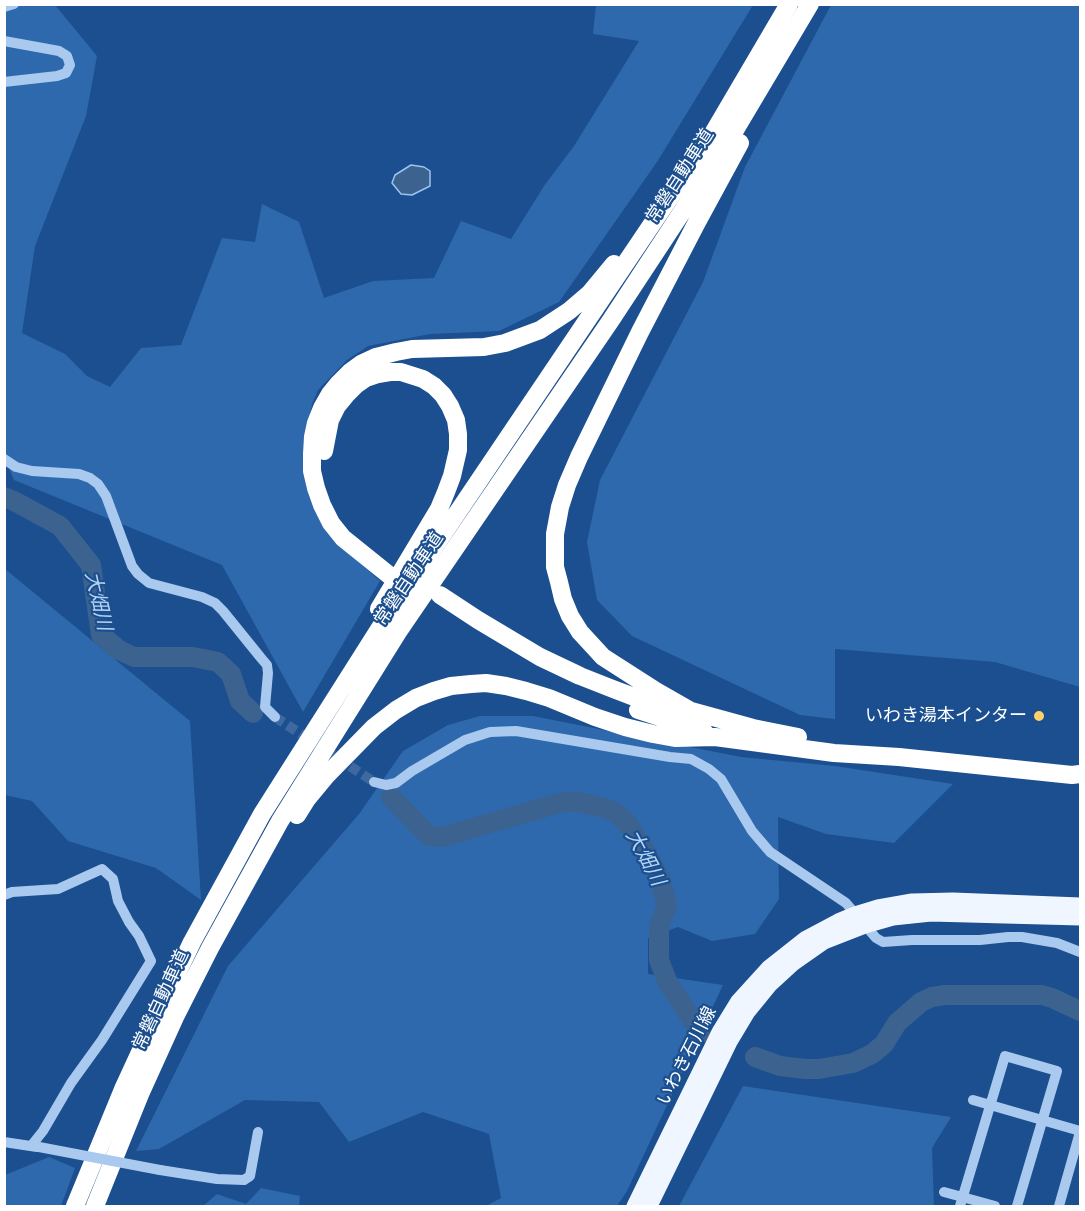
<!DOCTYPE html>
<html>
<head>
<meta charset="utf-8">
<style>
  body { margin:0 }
  #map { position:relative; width:1085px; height:1211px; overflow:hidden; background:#1b4f8f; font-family:"Work Sans",sans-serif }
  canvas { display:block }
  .frame { position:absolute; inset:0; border:6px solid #fff; pointer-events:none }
</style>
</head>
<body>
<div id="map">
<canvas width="1085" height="1211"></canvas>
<div class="frame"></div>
</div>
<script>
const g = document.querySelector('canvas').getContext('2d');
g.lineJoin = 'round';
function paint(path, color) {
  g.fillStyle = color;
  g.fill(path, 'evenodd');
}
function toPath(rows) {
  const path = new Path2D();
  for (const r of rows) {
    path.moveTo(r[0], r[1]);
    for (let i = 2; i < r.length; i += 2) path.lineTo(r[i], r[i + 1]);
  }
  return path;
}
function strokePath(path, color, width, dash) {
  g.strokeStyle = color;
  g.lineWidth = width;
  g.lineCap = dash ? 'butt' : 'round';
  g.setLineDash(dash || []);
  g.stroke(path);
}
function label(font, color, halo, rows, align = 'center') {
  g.font = font + ' "Work Sans","Noto Sans JP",sans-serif';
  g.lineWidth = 4.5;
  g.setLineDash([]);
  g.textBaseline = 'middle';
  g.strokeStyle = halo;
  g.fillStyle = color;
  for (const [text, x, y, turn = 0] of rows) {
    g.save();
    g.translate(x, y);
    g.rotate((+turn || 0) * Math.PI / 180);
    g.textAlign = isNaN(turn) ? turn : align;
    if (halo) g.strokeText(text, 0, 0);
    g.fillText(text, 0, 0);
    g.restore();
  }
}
paint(toPath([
  [4,5,55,5,97,56,86,116,35,246,22,333,65,354,87,376,110,387,141,348,181,345,222,238,255,242,262,204,299,222,324,298,373,281,434,278,461,221,511,239,544,186,574,146,639,41,593,34,596,5,753,5,657,162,559,302,499,331,430,334,368,346,347,360,318,390,312,404,303,459,310,498,337,542,380,581,303,712,222,565,14,480,4,457],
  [831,5,1080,5,1080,687,995,662,835,649,835,719,800,715,632,636,597,600,587,542,600,480,703,282,745,167],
  [5,569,190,721,201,900,156,868,68,841,32,801,5,795],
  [480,716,533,716,741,757,835,766,953,784,894,843,826,834,778,817,779,899,755,934,712,941,678,927,648,938,648,974,723,985,627,1191,617,1206,486,1206,501,1198,489,1134,423,1112,349,1142,319,1102,245,1100,159,1149,136,1151,228,966,359,814,403,751,448,725],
  [743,1086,951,1117,932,1148,934,1206,679,1206],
  [49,1157,75,1168,61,1206,5,1206,5,1175],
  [261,1188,300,1196,299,1206,203,1206,217,1194,246,1204]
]), '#2e69ad');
const water = toPath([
  [411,165,424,167,430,171,430,186,412,195,401,194,392,183,395,175,411,165]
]);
paint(water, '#3c6290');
strokePath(water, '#9cc4f0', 1.5);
strokePath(toPath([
  [4,497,14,501,60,526,91,565,101,635,119,650,134,657,193,657,218,662,231,674,240,701,253,713],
  [391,797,429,836,442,837,563,802,579,802,604,808,616,813,627,823,641,844,660,878,667,906,659,927,659,960,668,983,701,1033],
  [755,1057,780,1066,805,1069,819,1069,853,1063,872,1054,884,1044,897,1023,921,1002,932,997,945,995,1042,995,1052,998,1080,1011]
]), '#3c6290', 20);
strokePath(toPath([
  [275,717,374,782]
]), '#3d69a0', 10, [10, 5]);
strokePath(toPath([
  [4,7,14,4],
  [4,41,59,51,67,56,70,65,66,73,57,76,4,82],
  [4,459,16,467,32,471,79,474,90,478,98,484,106,496,132,566,138,574,149,583,202,597,215,603,223,611,261,658,267,665,268,673,265,707,275,717],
  [374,782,386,785,396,783,412,771,465,740,490,732,516,731,670,757,691,759,709,769,721,779,752,831,770,852,846,903,876,938,883,942,912,940,980,940,1008,937,1022,937,1057,943,1080,952],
  [4,895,12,892,58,889,102,869,113,879,118,901,129,922,139,936,151,961,102,1040,71,1083,43,1131,31,1146],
  [973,1100,1080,1131],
  [4,1142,37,1147],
  [160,1170,217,1179,244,1180,250,1176,258,1132],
  [944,1192,995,1206],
  [960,1206,1005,1056,1057,1071,1017,1206],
  [1059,1206,1080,1132]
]), '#a9c9ee', 10);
strokePath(toPath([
  [634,1206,719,1032,738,1001,768,968,806,938,838,921,855,914,878,907,912,901,953,900,1080,905],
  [650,1206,730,1042,748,1012,770,985,794,963,824,942,865,926,893,918,931,914,1080,918]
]), '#f0f6ff', 15);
strokePath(toPath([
  [324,451,330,420,337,406,346,395,356,385,366,378,378,374,390,372,401,372,423,379,434,386,443,395,450,406,456,420,458,434,458,450,452,476,446,492,439,509,379,609],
  [389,575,343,538,331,523,322,505,316,488,312,471,312,454,313,437,316,423,322,408,330,394,339,383,350,372,361,364,376,357,396,352,412,349,484,347,505,343,540,330,569,311,590,293,614,264],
  [440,595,478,620,540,657,580,676,613,689,650,703,691,711,753,728,798,737],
  [638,710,681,724,705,733],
  [691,711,656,691,603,657,580,632,570,616,563,599,559,582,555,567,555,534,560,507,567,485,579,457,640,332,696,224,740,143],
  [297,815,307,799,326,776,374,727,396,710,416,698,434,691,451,686,471,684,486,683,506,686,526,691,549,698,595,717,625,727,653,734,675,738,715,737,834,753,899,757,1072,775,1080,774],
  [75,1206,124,1087,160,1009,192,942,262,814,383,623,712,135,789,4],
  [95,1206,141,1092,175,1017,210,948,280,821,398,632,611,320,728,142,810,4]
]), '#fff', 18);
strokePath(toPath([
  [39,1147,160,1170]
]), '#a9c9ee', 10);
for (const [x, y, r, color] of [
  [1039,716,6,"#ffd166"]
]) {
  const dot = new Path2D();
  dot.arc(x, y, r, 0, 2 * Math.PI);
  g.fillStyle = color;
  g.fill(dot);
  strokePath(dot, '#1b4f8f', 2);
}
label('18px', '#fff', '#1b4f8f', [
  ["常磐自動車道",680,176,-57],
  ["常磐自動車道",409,579,-56],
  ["常磐自動車道",161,1000,-65],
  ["いわき石川線",687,1056,-63]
]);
label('18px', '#fff', '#1b4f8f', [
  ["いわき湯本インター",1027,716]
], 'right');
label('italic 20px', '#b5d3f5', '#1b4f8f', [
  ["大畑川",98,601,77],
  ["大畑川",645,858,62]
]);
</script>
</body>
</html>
